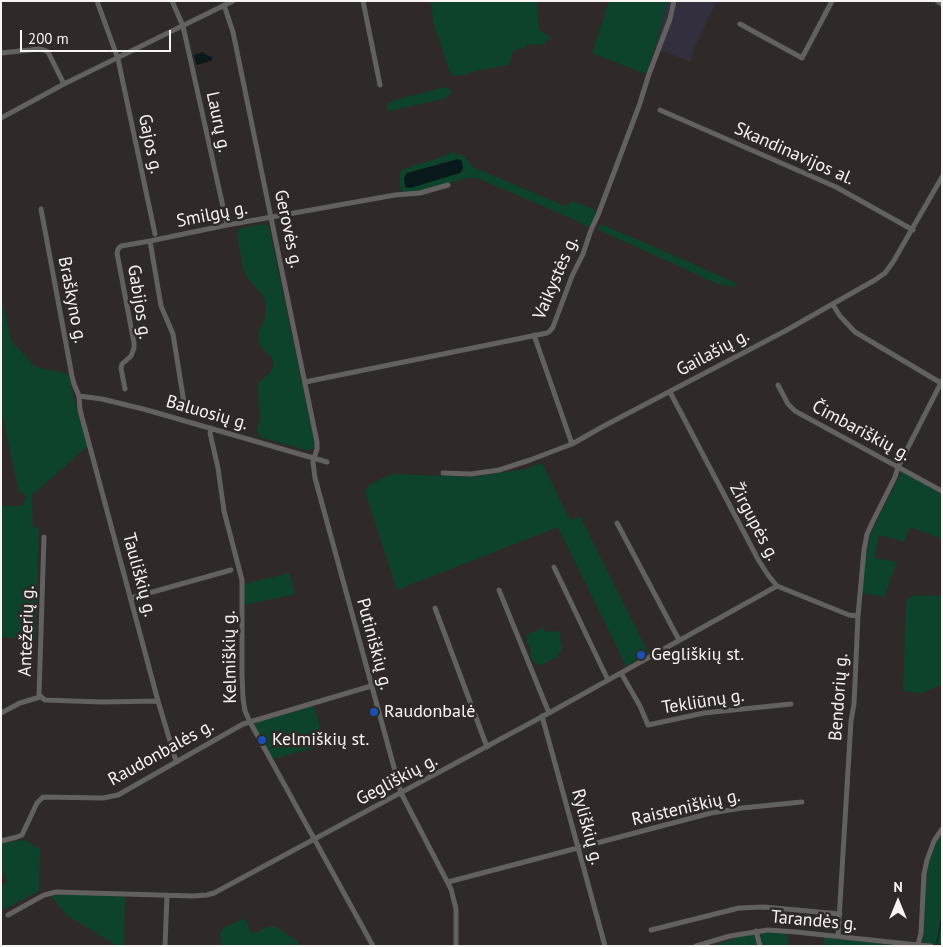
<!DOCTYPE html>
<html>
<head>
<meta charset="utf-8">
<style>
  body { margin:0 }
  #map { position:relative; width:943px; height:947px; overflow:hidden; background:#2f2927; font-family:"PT Sans",sans-serif }
  canvas { display:block }
  .frame { position:absolute; inset:0; border:2px solid #f8f4f2; pointer-events:none }
  .north { position:absolute; left:873px; top:877px; width:50px; height:50px; -webkit-text-stroke:4px #2f2927; paint-order:stroke; rotate:0deg; font-size:14px; font-weight:700; line-height:20px; text-align:center; color:#f8f4f2 }
  .north::after { content:''; display:block; margin:auto; width:18px; height:22px; background:#f8f4f2; clip-path:polygon(50% 0,100% 100%,50% 72%,0 100%) }
  .scale { position:absolute; left:20px; top:30px; width:151px; height:22px; box-sizing:border-box; border:2px solid #f8f4f2; border-top:0; padding-left:6px; font-size:15px; line-height:18px; white-space:nowrap; color:#f8f4f2; -webkit-text-stroke:4px #2f2927; paint-order:stroke }
</style>
</head>
<body>
<div id="map">
<canvas width="943" height="947"></canvas>
<div class="frame"></div>
<div class="north">N</div>
<div class="scale">200 m</div>
</div>
<script>
const g = document.querySelector('canvas').getContext('2d');
g.lineJoin = 'round';
function paint(path, color) {
  g.fillStyle = color;
  g.fill(path, 'evenodd');
}
function toPath(rows) {
  const path = new Path2D();
  for (const r of rows) {
    path.moveTo(r[0], r[1]);
    for (let i = 2; i < r.length; i += 2) path.lineTo(r[i], r[i + 1]);
  }
  return path;
}
function strokePath(path, color, width, dash) {
  g.strokeStyle = color;
  g.lineWidth = width;
  g.lineCap = dash ? 'butt' : 'round';
  g.setLineDash(dash || []);
  g.stroke(path);
}
function label(font, color, halo, rows, align = 'center') {
  g.font = font + ' "PT Sans",sans-serif';
  g.lineWidth = 5;
  g.setLineDash([]);
  g.textBaseline = 'middle';
  g.strokeStyle = halo;
  g.fillStyle = color;
  for (const [text, x, y, turn = 0] of rows) {
    g.save();
    g.translate(x, y);
    g.rotate((+turn || 0) * Math.PI / 180);
    g.textAlign = isNaN(turn) ? turn : align;
    if (halo) g.strokeText(text, 0, 0);
    g.fillText(text, 0, 0);
    g.restore();
  }
}
paint(toPath([
  [668,1,717,1,693,50,691,62,655,48]
]), '#342f3f');
paint(toPath([
  [428,1,537,1,539,30,550,37,546,43,542,45,528,44,524,48,513,51,509,65,474,71,468,74,454,76,452,75,449,70,433,22,432,5],
  [609,1,668,1,655,48,646,74,592,53],
  [445,87,451,89,451,93,447,98,389,111,387,109,387,104,392,101],
  [454,151,456,155,463,155,473,167,565,206,573,201,595,210,596,214,590,227,587,227,575,220,477,178,468,178,411,193,405,193,402,192,400,187,400,173,403,169,442,157],
  [266,224,269,227,315,444,313,449,311,450,306,450,260,437,258,432,257,429,260,420,258,386,260,381,270,373,273,367,274,362,271,357,261,347,259,342,258,334,265,317,266,308,264,297,247,277,243,268,237,234,239,229,242,228],
  [600,225,603,225,655,247,738,284,732,287,718,284,601,231,598,228],
  [1,296,12,342,36,367,69,374,74,399,88,446,32,495,33,528,39,527,36,640,1,637,1,506,22,506,27,496,19,492,1,410],
  [542,463,570,520,580,516,649,654,626,666,558,527,397,590,365,491,369,485,392,474,473,477,525,469],
  [902,471,942,494,942,539,910,527,904,542,879,535,874,558,897,562,884,597,862,593,865,560,869,539,873,528],
  [290,573,295,594,245,605,244,584],
  [915,595,942,596,942,684,924,692,920,693,903,691,906,602,909,598],
  [543,628,546,632,554,631,560,632,561,644,563,648,555,659,550,660,544,664,537,665,531,658,531,653,530,647,527,642,526,635],
  [314,706,325,745,272,759,255,727,256,723],
  [942,833,942,944,928,944,924,942,923,939,926,875,931,853],
  [25,840,40,849,39,891,1,911,1,885,7,882,1,867,1,843],
  [66,894,125,897,124,946,116,945,68,916,51,896],
  [243,919,246,920,250,932,255,933,267,927,275,926,298,942,300,946,221,946,220,934,223,928],
  [766,933,787,933,789,946,707,946,715,945,747,935],
  [824,937,901,946,823,946]
]), '#0e432b');
paint(toPath([
  [203,52,206,55,212,57,212,60,210,61,197,65,196,63,194,55],
  [458,159,462,161,463,168,462,171,460,173,410,188,405,187,404,178,407,173]
]), '#08181b');
strokePath(toPath([
  [937,943,942,916]
]), '#08181b', 1);
strokePath(toPath([
  [97,1,118,59,155,234],
  [172,1,183,26,227,225],
  [363,1,380,85],
  [937,1,942,4],
  [224,5,233,32,317,442,317,449,313,462,315,478,401,793,451,889,456,909,456,946],
  [740,24,802,58,832,1],
  [1,53,39,49,44,50,48,52,64,84],
  [660,110,836,187,913,230],
  [1,118,64,84,233,1],
  [41,209,72,376,74,384,79,396,80,410,158,701,176,761],
  [833,305,840,316,855,332,941,383],
  [534,335,572,444],
  [305,382,547,333,550,331,553,327,572,276,583,254,591,230,598,215,639,106,649,74,670,19,674,1],
  [778,385,788,404,795,411,942,491],
  [125,389,121,368,122,364,131,356,134,348,134,343,117,253,118,249,121,246,150,241],
  [670,392,759,561,768,575,777,586,849,615,858,616],
  [79,396,102,399,147,410,327,462],
  [185,409,173,334,161,306,150,241,227,225,395,195,420,193,448,185],
  [211,428,210,433,218,468,224,511,242,580,242,675,243,698,245,711,250,722,373,946],
  [443,473,471,474,499,470,530,460,572,444,602,427,785,331,875,280,885,273,893,262,942,177],
  [617,523,679,640],
  [44,537,39,695,45,700,101,702,158,701],
  [554,567,608,680],
  [499,590,549,713],
  [131,598,231,570],
  [435,608,487,747],
  [621,673,640,706,648,725,704,713,791,704],
  [1,713,20,703,40,697],
  [542,716,605,946],
  [1,841,17,837,22,835,37,803,43,797,103,798,118,795,243,724,371,686],
  [448,882,711,813,742,808,802,802],
  [8,915,44,895,56,892,193,896,207,895,214,893,549,713,777,586],
  [651,930,739,908,764,907,840,914],
  [756,931,760,946],
  [838,936,851,721,854,704,858,616,864,550,867,534,872,523,895,477,898,467,942,381],
  [918,945,921,933,924,874,927,860,934,841,942,829],
  [165,946,167,895],
  [696,946,730,936,768,930,796,932,918,945,931,946]
]), '#63615f', 5);
for (const [x, y, r, color] of [
  [641,655,5,"#1a4fb4"],
  [374,712,5,"#1a4fb4"],
  [262,740,5,"#1a4fb4"]
]) {
  const dot = new Path2D();
  dot.arc(x, y, r, 0, 2 * Math.PI);
  g.fillStyle = color;
  g.fill(dot);
  strokePath(dot, '#2f2927', 2);
}
label('18px', '#f8f4f2', '#2f2927', [
  ["Laurų g.",218,122,78],
  ["Gajos g.",150,144,78],
  ["Skandinavijos al.",794,154,24],
  ["Smilgų g.",212,215,-11],
  ["Gerovės g.",288,229,78],
  ["Vaikystės g.",556,278,-67],
  ["Braškyno g.",72,300,79],
  ["Gabijos g.",139,302,81],
  ["Gailašių g.",713,353,-28],
  ["Baluosių g.",207,413,16],
  ["Čimbariškių g.",861,431,28],
  ["Žirgupės g.",754,522,62],
  ["Tauliškių g.",139,575,75],
  ["Antežerių g.",27,631,-88],
  ["Putiniškių g.",374,644,75],
  ["Kelmiškių g.",230,657,-91],
  ["Bendorių g.",839,697,-86],
  ["Tekliūnų g.",703,702,-9],
  ["Raudonbalės g.",161,753,-29],
  ["Gegliškių g.",397,780,-28],
  ["Raisteniškių g.",686,808,-13],
  ["Ryliškių g.",587,827,75],
  ["Tarandės g.",814,921,5]
]);
label('18px', '#f8f4f2', '#2f2927', [
  ["Gegliškių st.",651,655],
  ["Raudonbalė",384,712],
  ["Kelmiškių st.",272,740]
], 'left');
</script>
</body>
</html>
